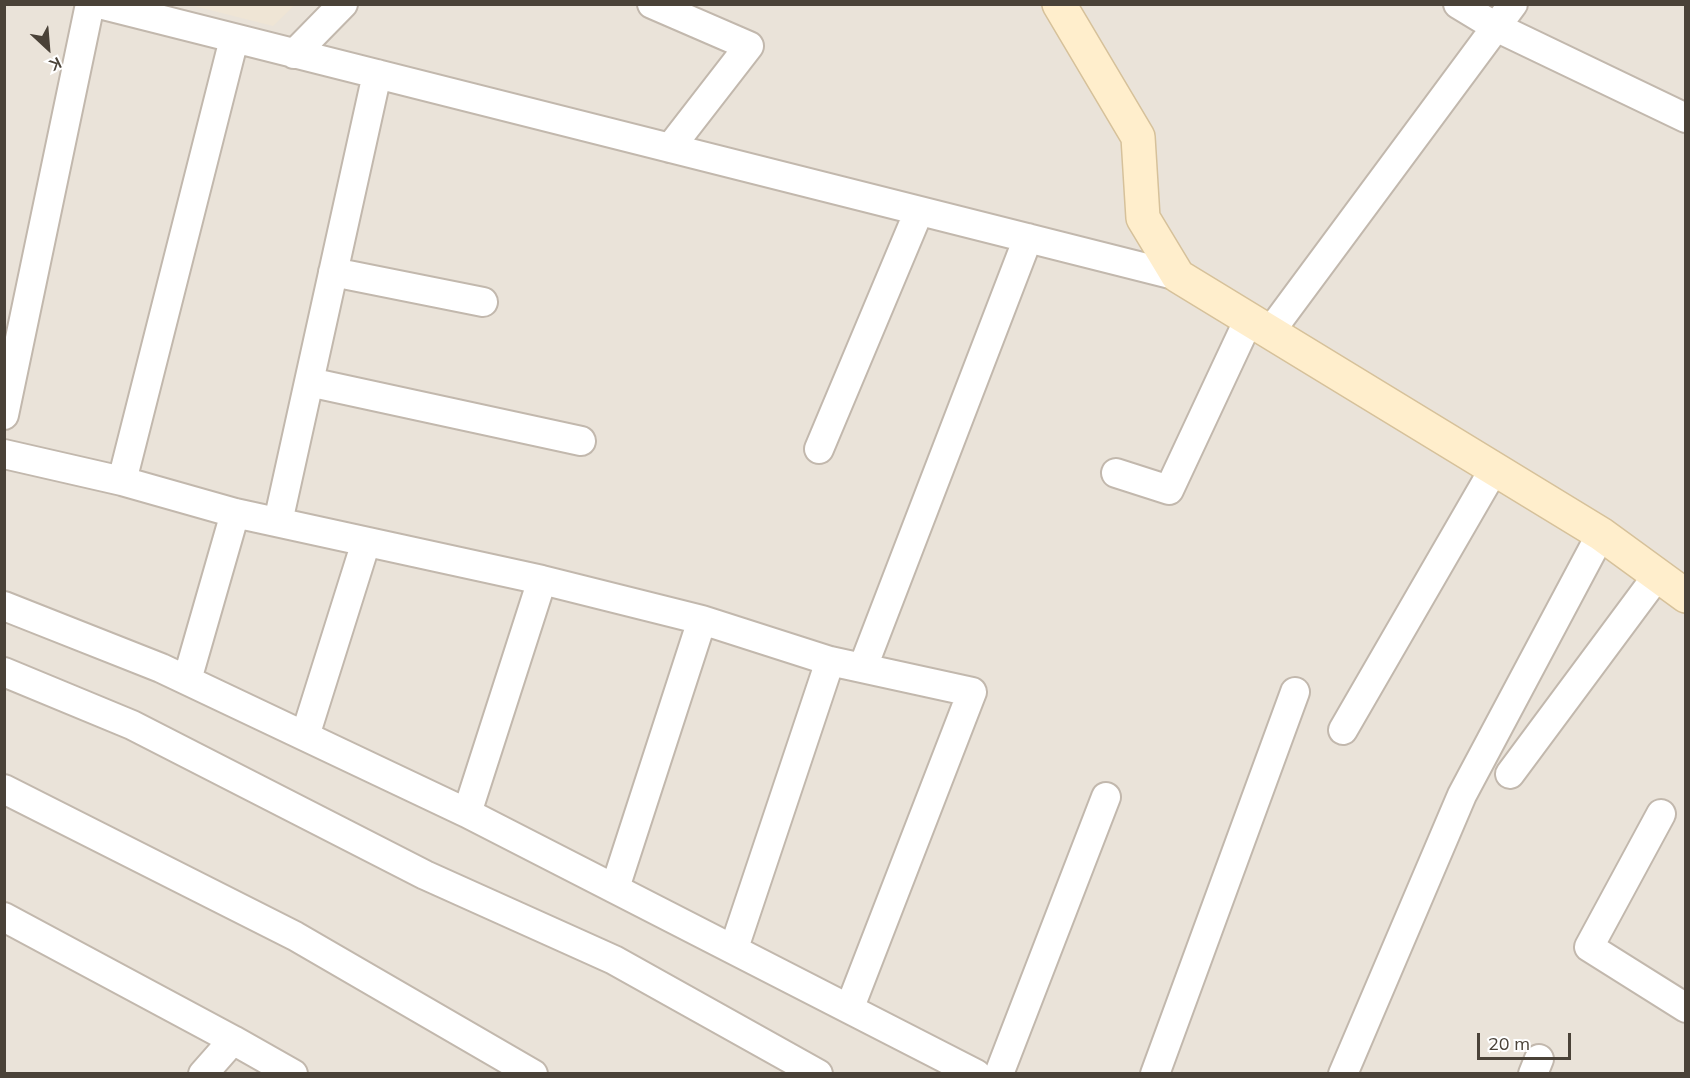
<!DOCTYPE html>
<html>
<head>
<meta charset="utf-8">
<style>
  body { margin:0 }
  #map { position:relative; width:1690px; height:1078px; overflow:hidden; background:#f6f2eb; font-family:Mulish,sans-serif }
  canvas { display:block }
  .frame { position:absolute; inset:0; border:6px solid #4a4238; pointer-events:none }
  .north { position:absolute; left:18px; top:18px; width:60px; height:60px; -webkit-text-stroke:4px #fff; paint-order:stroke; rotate:154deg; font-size:16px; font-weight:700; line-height:24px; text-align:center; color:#4a4238 }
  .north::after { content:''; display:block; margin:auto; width:21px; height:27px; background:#4a4238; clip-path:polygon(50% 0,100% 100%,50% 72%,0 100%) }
  .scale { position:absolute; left:1477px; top:1033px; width:94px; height:27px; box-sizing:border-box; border:3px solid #4a4238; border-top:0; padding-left:8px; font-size:18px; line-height:21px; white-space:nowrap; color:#4a4238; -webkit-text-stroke:4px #fff; paint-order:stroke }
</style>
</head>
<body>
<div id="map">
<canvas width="1690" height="1078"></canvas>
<div class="frame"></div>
<div class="north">K</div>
<div class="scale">20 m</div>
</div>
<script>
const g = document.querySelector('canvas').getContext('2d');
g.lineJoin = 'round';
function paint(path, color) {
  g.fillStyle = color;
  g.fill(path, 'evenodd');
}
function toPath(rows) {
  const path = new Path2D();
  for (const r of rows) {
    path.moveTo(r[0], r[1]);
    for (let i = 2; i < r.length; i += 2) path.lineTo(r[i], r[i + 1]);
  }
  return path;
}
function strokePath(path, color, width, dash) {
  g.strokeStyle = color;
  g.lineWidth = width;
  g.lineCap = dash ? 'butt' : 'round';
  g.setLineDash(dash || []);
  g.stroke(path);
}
paint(toPath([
  [5,5,1685,5,1685,1073,5,1073]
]), '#eae3d9');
paint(toPath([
  [190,5,295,4,295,5,273,26]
]), '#efe5d5');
const street = toPath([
  [99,4,1178,276],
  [652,4,749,46,670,148],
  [1458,4,1496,27,1686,118],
  [294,54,343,4],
  [333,272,483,302],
  [1270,332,1513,4],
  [309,382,581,441],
  [4,415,90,4],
  [819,449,919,211],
  [4,454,122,481,235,513,542,580,702,620,830,661,972,692,850,1007],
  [1116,473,1169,490,1249,319],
  [122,481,234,39],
  [278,522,377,74],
  [4,606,161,668,467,813,976,1074],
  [863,667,1028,238],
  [4,672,132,725,425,875,614,960,818,1074],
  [187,680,235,513],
  [1343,730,1494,469],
  [305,736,366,542],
  [1510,774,1657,576],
  [4,789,295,936,533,1074],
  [467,813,542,580],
  [1661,814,1589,947,1686,1008],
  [615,888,702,620],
  [4,917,233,1040,293,1074],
  [734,948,830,661],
  [203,1074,233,1040],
  [999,1074,1106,797],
  [1155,1074,1295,692],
  [1343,1074,1462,795,1601,534],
  [1533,1074,1539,1059]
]);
const secondary = toPath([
  [1059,4,1138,137,1143,218,1178,276,1601,534,1686,596]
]);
strokePath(street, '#c2b8ad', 32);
strokePath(secondary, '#d6c19a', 36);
strokePath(street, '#fff', 28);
strokePath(secondary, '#fec', 33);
</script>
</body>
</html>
